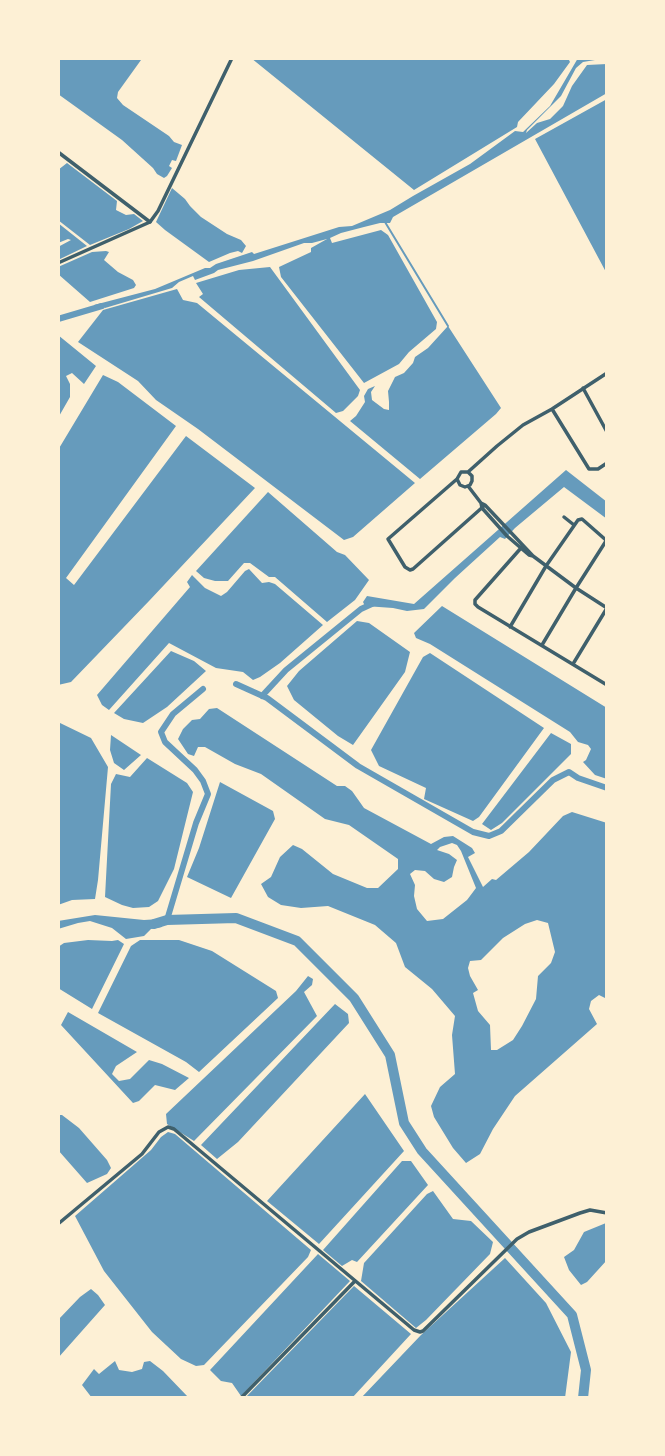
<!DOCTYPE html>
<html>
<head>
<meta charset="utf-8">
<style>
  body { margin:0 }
  #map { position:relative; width:665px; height:1456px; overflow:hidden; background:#fdf0d5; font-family:"Crimson Pro",serif }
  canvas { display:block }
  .frame { position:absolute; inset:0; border:60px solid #fdf0d5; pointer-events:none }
</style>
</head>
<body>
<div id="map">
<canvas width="665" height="1456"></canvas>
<div class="frame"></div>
</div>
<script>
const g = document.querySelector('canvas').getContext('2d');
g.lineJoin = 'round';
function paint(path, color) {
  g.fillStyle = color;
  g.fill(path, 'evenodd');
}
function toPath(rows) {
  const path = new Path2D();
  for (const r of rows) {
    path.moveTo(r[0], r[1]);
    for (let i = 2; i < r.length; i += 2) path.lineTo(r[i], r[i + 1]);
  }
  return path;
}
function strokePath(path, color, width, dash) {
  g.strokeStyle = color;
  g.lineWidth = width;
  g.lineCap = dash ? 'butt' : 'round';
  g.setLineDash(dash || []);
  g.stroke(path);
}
paint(toPath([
  [58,58,138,58,141,60,118,92,117,98,123,105,169,136,174,142,182,145,176,161,172,160,169,166,172,168,167,176,164,178,157,174,153,168,122,140,58,94],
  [251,58,568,58,570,62,554,84,518,122,517,127,414,190],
  [578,58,607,58,583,62,576,68,561,96,527,130,526,133,537,123,550,119,563,106,572,86,587,65,607,64,607,93,393,217,390,223,380,223,364,227,341,233,330,238,332,243,381,230,388,235,437,322,436,329,409,352,399,364,364,383,281,277,279,267,311,252,311,248,327,239,312,243,304,243,253,261,218,270,214,273,195,280,193,276,179,282,172,288,105,308,104,307,98,308,94,305,155,289,205,268,210,268,216,264,252,252,254,254,339,227,352,226,390,210,413,196,470,164,515,131,523,132,550,106],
  [607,99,607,274,535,139],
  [67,163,117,201,116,210,126,215,134,214,143,221,129,229,90,245,58,220,58,170],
  [172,188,185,199,190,206,201,217,227,234,241,240,246,246,242,253,238,251,230,253,209,262,165,230,156,222],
  [58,223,87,246,58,260,58,247,71,240,68,239,58,243],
  [106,251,109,252,104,260,118,272,133,280,136,285,134,288,90,302,58,274,58,267,92,252],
  [270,267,360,390,358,396,343,411,336,413,199,297,203,294,196,283,239,270],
  [177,289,183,300,197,303,415,483,353,537,344,540,198,429,156,400,138,381,78,342,103,310],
  [448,326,501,408,496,414,420,479,350,421,356,416,365,402,364,396,368,389,375,386,371,392,372,400,384,409,389,410,389,402,388,391,395,377,404,373,413,363,415,357,428,348],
  [58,335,96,366,84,384,72,373,66,376,70,384,70,397,58,418],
  [103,375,118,382,176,426,66,578,74,585,186,436,255,488,149,601,71,682,58,685,58,604,60,601,58,600,58,450],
  [566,470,607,502,607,519,564,487,515,528,505,539,500,537,455,578,424,609,407,611,393,608,365,606,363,602,367,596,414,604],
  [268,492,337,552,345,555,369,580,355,600,327,622,275,577,269,577,250,563,244,563,228,581,215,581,204,578,196,571],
  [249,569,262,583,269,582,275,584,323,625,280,663,260,677,253,680,243,672,216,668,169,643,109,710,102,705,97,695,190,587,187,582,192,575,205,588,221,596,227,592,245,571],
  [442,606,607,708,607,779,595,775,583,762,586,760,591,749,588,745,578,742,570,732,430,644,416,638,414,633],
  [357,621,369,623,410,652,405,672,353,745,338,736,294,700,287,686,299,671],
  [171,651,194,661,206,671,167,707,143,723,124,719,114,713],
  [430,653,544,728,479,817,473,821,424,799,426,788,379,766,371,750,423,657],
  [217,708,337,786,345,786,352,791,364,808,431,844,444,837,453,836,472,848,475,853,468,857,483,887,492,879,496,880,529,852,563,816,572,812,607,823,607,999,599,995,591,1001,589,1009,597,1024,515,1096,493,1129,480,1154,466,1163,453,1148,434,1117,431,1106,440,1087,455,1074,452,1035,455,1016,432,989,405,967,396,943,375,925,328,906,301,908,281,905,268,897,261,884,271,877,280,857,293,845,302,849,333,874,367,888,378,888,398,869,398,859,349,825,325,819,261,774,235,764,205,747,198,747,194,756,188,754,178,739,183,729,192,720,200,719,209,709],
  [452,843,457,845,461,851,476,888,467,900,443,919,427,921,417,909,414,896,415,885,410,874,415,870,425,871,434,879,444,882,452,877,454,867,457,860,449,854,437,850,440,847],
  [537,920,548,923,555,952,551,963,538,976,536,999,522,1026,513,1040,497,1050,491,1050,490,1025,478,1011,473,993,478,990,470,976,468,968,470,961,481,960,503,938,525,924],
  [58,722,91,738,108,767,98,880,95,899,72,900,58,905],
  [551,733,571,744,571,754,502,823,491,830,482,824],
  [111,735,141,755,124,770,114,763,110,750],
  [147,758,187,783,193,792,174,869,158,901,149,907,133,908,122,905,105,897,111,784,116,774,130,777],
  [220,782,273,811,275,819,231,898,187,877,199,848],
  [95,915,144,920,160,919,163,921,162,927,151,929,144,936,126,939,112,928,90,921,78,923,58,929,58,921],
  [88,940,112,941,118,940,124,944,92,1009,58,988,58,966,59,963,58,947,64,943],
  [140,940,179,940,212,951,276,991,278,998,199,1072,186,1062,98,1013,131,946],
  [308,976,313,979,312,985,304,992,317,1016,194,1141,167,1124,166,1114,296,991],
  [335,1004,348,1014,349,1023,238,1142,217,1159,201,1145],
  [68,1012,137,1052,116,1066,112,1074,119,1081,130,1079,149,1060,162,1064,189,1078,175,1090,155,1085,139,1101,133,1103,61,1025],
  [365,1094,404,1151,319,1244,267,1201],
  [58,1115,62,1115,79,1128,107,1160,111,1168,107,1174,87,1183,58,1150],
  [168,1132,175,1134,311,1250,308,1257,204,1365,196,1366,181,1359,152,1332,104,1271,75,1216,151,1150,161,1137],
  [402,1161,411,1161,428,1185,357,1262,352,1260,342,1266,323,1250],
  [433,1191,453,1219,471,1221,493,1242,490,1254,426,1320,416,1328,361,1281,364,1263,427,1194],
  [606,1223,607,1260,587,1282,581,1285,569,1270,564,1257,574,1250,584,1232],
  [318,1254,350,1281,241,1396,232,1383,221,1381,210,1370],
  [505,1258,546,1303,571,1352,565,1398,361,1398,421,1335],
  [354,1286,411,1334,352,1398,245,1398],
  [91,1289,98,1295,105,1305,58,1358,58,1320,80,1297],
  [115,1361,119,1370,132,1372,142,1369,144,1362,150,1361,163,1371,188,1397,192,1398,92,1398,82,1385,94,1369,99,1374]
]), '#669bbc');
strokePath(toPath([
  [385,222,448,326]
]), '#669bbc', 2);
strokePath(toPath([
  [58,319,102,306],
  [236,684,267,698,358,766,473,832,489,836,501,831,553,780,569,772,578,778,607,788],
  [262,696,286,670,361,609,374,603],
  [167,920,196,823,208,794,203,781,195,770,165,742,161,732,173,714,203,689]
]), '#669bbc', 6);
strokePath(toPath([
  [154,924,167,920,236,918,297,941,354,998,390,1055,404,1123,422,1151,572,1315,586,1370,583,1398]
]), '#669bbc', 10);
strokePath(toPath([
  [58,152,150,222],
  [583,388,607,432],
  [552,409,589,469,598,469,607,463],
  [468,472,497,446,523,425,552,409,607,373],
  [457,479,460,485,465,487,470,485,472,481,472,476,468,472,461,472,457,479,388,539,405,567,410,570,413,569,485,505],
  [468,486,481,503],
  [481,503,485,505,533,556,529,555,507,536,482,508,481,503],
  [564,517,574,525],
  [521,548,475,600,475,604,478,607,607,685],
  [533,556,576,588,607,608],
  [510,627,546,566,578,520,582,519,607,541],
  [542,645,576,588,606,541],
  [573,664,607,608],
  [58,1224,142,1154,159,1132,168,1127,174,1129,414,1330,420,1332,423,1331,517,1239,529,1232,580,1213,590,1210,607,1213],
  [241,1398,355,1281]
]), '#3f606c', 3.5);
strokePath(toPath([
  [58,263,150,222,158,211,232,58]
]), '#3f606c', 3.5);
</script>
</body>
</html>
